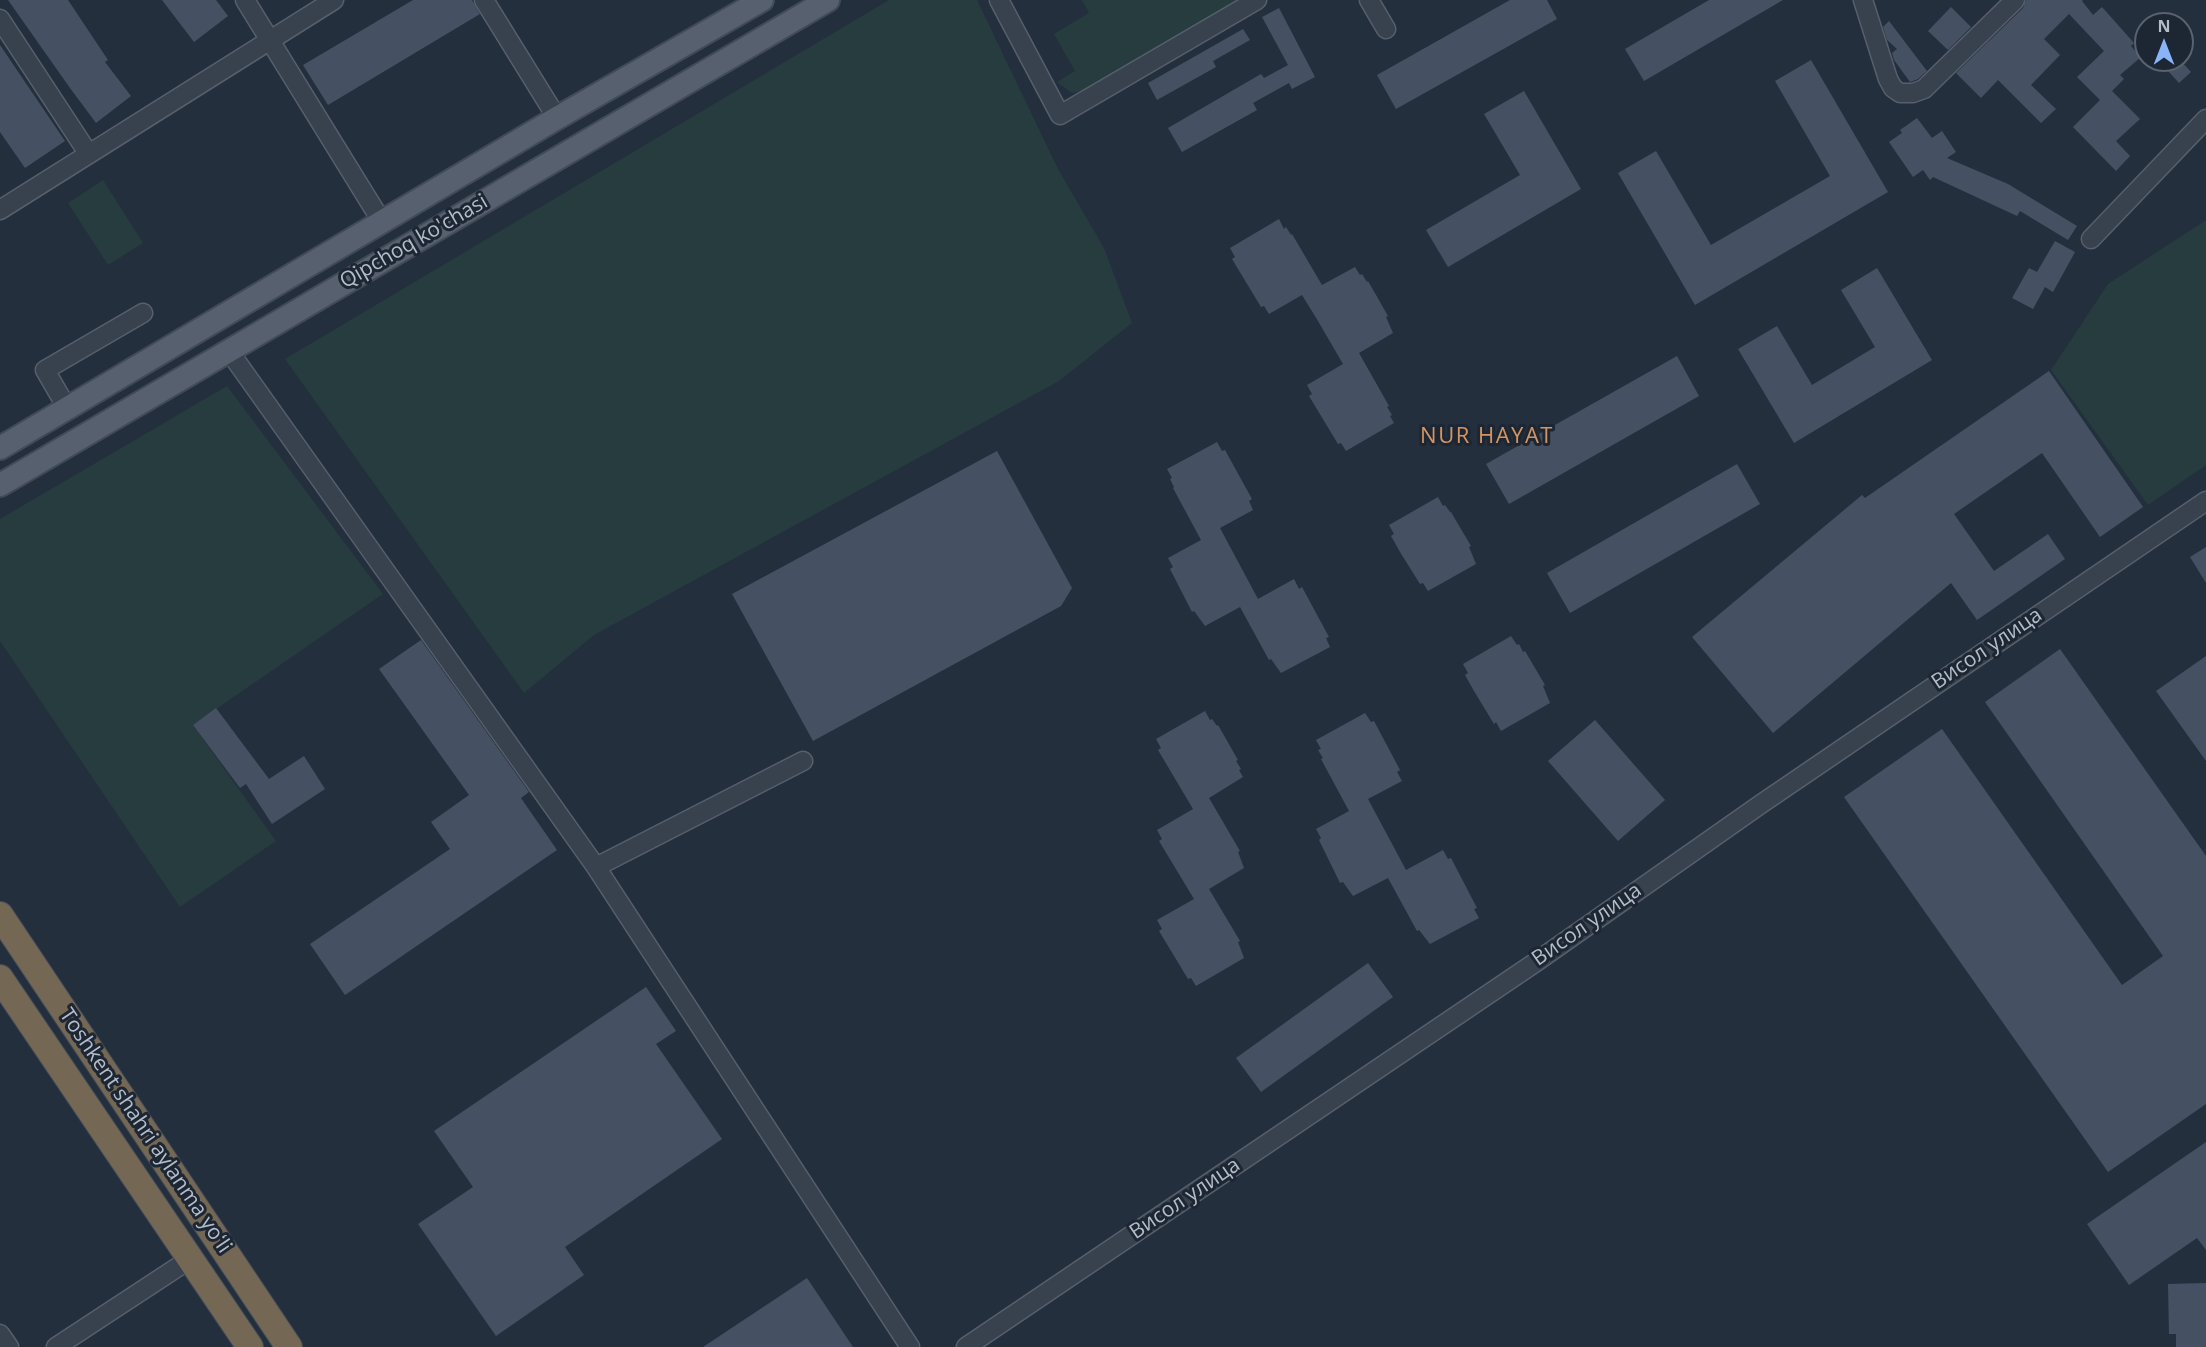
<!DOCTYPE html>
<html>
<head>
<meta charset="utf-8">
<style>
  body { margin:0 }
  #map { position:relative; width:2206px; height:1347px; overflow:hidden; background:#242f3e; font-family:"Open Sans",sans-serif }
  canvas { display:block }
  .north { position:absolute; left:2134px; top:12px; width:60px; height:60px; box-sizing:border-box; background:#1d2633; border:2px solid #59626f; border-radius:50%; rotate:0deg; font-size:16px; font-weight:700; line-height:24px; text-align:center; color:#b4bcc9 }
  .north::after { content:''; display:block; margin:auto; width:21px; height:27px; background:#8ab4f8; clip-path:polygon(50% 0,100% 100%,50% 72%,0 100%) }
</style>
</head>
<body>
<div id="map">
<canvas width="2206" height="1347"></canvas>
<div class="north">N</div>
</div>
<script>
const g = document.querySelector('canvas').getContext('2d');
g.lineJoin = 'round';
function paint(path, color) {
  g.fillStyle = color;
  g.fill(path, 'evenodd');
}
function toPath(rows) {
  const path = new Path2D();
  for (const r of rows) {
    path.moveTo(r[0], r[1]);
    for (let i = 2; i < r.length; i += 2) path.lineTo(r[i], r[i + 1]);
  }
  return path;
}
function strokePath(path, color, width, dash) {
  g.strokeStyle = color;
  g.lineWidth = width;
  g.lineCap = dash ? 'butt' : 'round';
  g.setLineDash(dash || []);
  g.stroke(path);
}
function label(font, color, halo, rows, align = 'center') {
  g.font = font + ' "Open Sans",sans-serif';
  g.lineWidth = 6;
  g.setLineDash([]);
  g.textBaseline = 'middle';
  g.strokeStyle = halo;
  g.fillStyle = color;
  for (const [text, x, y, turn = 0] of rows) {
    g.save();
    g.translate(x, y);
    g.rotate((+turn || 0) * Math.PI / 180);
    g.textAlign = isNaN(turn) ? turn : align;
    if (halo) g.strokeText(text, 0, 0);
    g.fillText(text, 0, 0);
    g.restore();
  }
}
paint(toPath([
  [889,0,977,0,1058,169,1104,248,1132,323,1059,381,594,635,524,693,285,359],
  [1082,0,1239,0,1087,90,1072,93,1057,82,1075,71,1054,34,1089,13],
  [103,180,143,243,108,265,68,203],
  [2206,220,2206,465,2148,505,2051,370,2108,284],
  [227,386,383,594,193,725,276,841,180,907,0,641,0,519]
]), '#263c3f');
paint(toPath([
  [8,0,68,0,108,60,105,62,131,96,96,123,70,88],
  [162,0,216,0,228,16,194,42],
  [413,0,472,0,480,14,328,105,303,65],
  [1510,0,1547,0,1557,19,1396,109,1377,75],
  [1709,0,1783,0,1644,81,1625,49],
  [2026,0,2083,0,2082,1,2093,15,2102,7,2134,43,2131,46,2141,57,2120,75,2124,79,2112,91,2140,119,2116,141,2130,156,2116,171,2073,127,2100,100,2077,77,2104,51,2069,14,2044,39,2060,55,2031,85,2056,109,2041,123,1998,80,1981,98,1956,73,2023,8],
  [1951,7,1971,27,1948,50,1928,31],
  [1279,8,1315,77,1292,89,1289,83,1253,103,1257,110,1182,152,1168,128,1261,74,1264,78,1288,65,1262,17],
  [1889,21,1927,71,1918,79,1910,82,1894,60,1892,53,1897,49,1887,40,1883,27],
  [1243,29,1250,40,1213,61,1216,67,1157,100,1148,83],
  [0,45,65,141,25,168,0,132],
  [1811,60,1888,192,1695,305,1618,173,1656,151,1711,245,1830,176,1775,81],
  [2158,60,2180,60,2191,72,2179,83],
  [1524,91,1581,189,1448,267,1426,230,1520,175,1484,114],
  [1917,118,1932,138,1942,131,1956,152,1947,158,2008,184,2077,226,2068,240,2020,211,2017,216,1933,177,1930,180,1923,170,1913,177,1889,142,1902,133,1900,130],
  [1279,219,1284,229,1286,227,1291,235,1292,234,1322,285,1355,267,1360,275,1362,274,1367,282,1368,281,1388,316,1386,317,1393,333,1359,353,1389,406,1387,407,1392,415,1390,416,1394,423,1346,451,1341,443,1338,444,1309,396,1312,394,1307,385,1343,364,1318,321,1302,295,1269,314,1264,306,1261,307,1232,259,1235,257,1230,248],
  [2055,241,2075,252,2053,292,2045,287,2033,309,2012,298,2029,268,2037,272],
  [1877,268,1932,360,1794,443,1738,349,1777,326,1812,385,1875,347,1841,290],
  [1677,356,1699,396,1509,504,1486,464],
  [2049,371,2143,507,2100,537,2042,453,1954,514,1994,571,2048,534,2065,559,1977,620,1951,583,1773,733,1692,637,1862,495,1865,498],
  [1217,442,1222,451,1225,450,1252,499,1249,501,1253,510,1220,528,1258,599,1294,579,1299,589,1302,587,1329,637,1326,638,1330,647,1281,673,1271,659,1269,660,1240,607,1205,626,1194,611,1192,612,1170,569,1173,567,1168,558,1201,540,1173,488,1174,487,1170,479,1172,478,1167,469],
  [997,451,1072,588,1061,606,813,741,732,594],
  [1737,464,1760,504,1570,613,1547,573],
  [1438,497,1443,506,1445,505,1450,512,1451,512,1471,546,1469,547,1476,564,1428,591,1423,583,1420,584,1400,552,1391,536,1394,534,1389,525],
  [2206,547,2206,583,2190,557],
  [1511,636,1517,645,1519,644,1523,652,1525,651,1545,685,1543,686,1550,703,1501,731,1496,722,1494,724,1474,691,1465,675,1468,673,1463,664],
  [421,640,529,792,521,798,557,850,345,995,310,944,450,849,431,822,469,795,379,669],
  [2060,649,2206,856,2206,1104,2108,1172,1844,797,1942,729,2122,985,2163,956,1985,702],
  [2206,656,2206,761,2156,691],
  [216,708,269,779,304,756,325,789,272,824,246,784,240,788,193,725],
  [1205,711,1210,720,1212,719,1217,726,1218,725,1238,760,1236,761,1241,769,1239,770,1243,777,1209,798,1240,851,1238,852,1244,868,1209,889,1240,941,1238,942,1244,958,1196,986,1191,978,1188,979,1159,931,1162,929,1157,920,1194,899,1159,841,1162,839,1157,830,1193,809,1158,750,1161,748,1156,739],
  [1365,713,1371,722,1374,721,1400,770,1397,772,1402,781,1368,799,1406,870,1443,850,1448,859,1451,858,1477,908,1474,909,1479,918,1430,944,1419,930,1417,931,1388,878,1353,896,1343,882,1340,883,1319,840,1321,838,1316,829,1349,811,1321,759,1323,758,1318,750,1321,749,1316,740],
  [1595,720,1665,800,1618,841,1548,761],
  [1368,963,1393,997,1261,1092,1236,1058],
  [646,987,676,1031,656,1044,722,1139,565,1247,584,1275,496,1336,418,1224,473,1187,434,1131],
  [2206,1142,2206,1250,2197,1238,2129,1285,2087,1224],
  [807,1278,853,1347,703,1347],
  [2206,1283,2206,1347,2176,1347,2176,1334,2169,1334,2168,1284]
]), '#455162');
const minor = toPath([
  [245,0,382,222],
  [484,0,557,118],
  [999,0,1060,115,1257,0],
  [1369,0,1386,29],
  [1863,0,1888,79,1893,88,1900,93,1913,93,1924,89,2015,0],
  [0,19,88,153],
  [0,210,334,0],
  [2091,239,2206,119],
  [229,351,596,867,910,1347],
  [67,408,45,370,143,313],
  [596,867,803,761],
  [0,1334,9,1347],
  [56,1347,190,1259],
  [966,1347,1536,962,1761,804,2206,501]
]);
const major = toPath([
  [0,448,557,118,762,0],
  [0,485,828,0]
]);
const highway = toPath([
  [0,915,289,1347],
  [0,978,250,1347]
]);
strokePath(minor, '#565f6c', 21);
strokePath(major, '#414a57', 26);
strokePath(highway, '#434c59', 28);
strokePath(minor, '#38414e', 18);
strokePath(major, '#56606e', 22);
strokePath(highway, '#746855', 26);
label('21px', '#b4bcc9', '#1d2633', [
  ["Qipchoq ko'chasi",414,242,-30],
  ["Висол улица",1987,649,-34],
  ["Висол улица",1587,925,-35],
  ["Toshkent shahri aylanma yoʻli",145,1131,56],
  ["Висол улица",1185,1199,-34]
]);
g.letterSpacing = '1.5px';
label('22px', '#d59563', '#1d2633', [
  ["NUR HAYAT",1487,437]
]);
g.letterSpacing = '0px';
</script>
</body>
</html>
